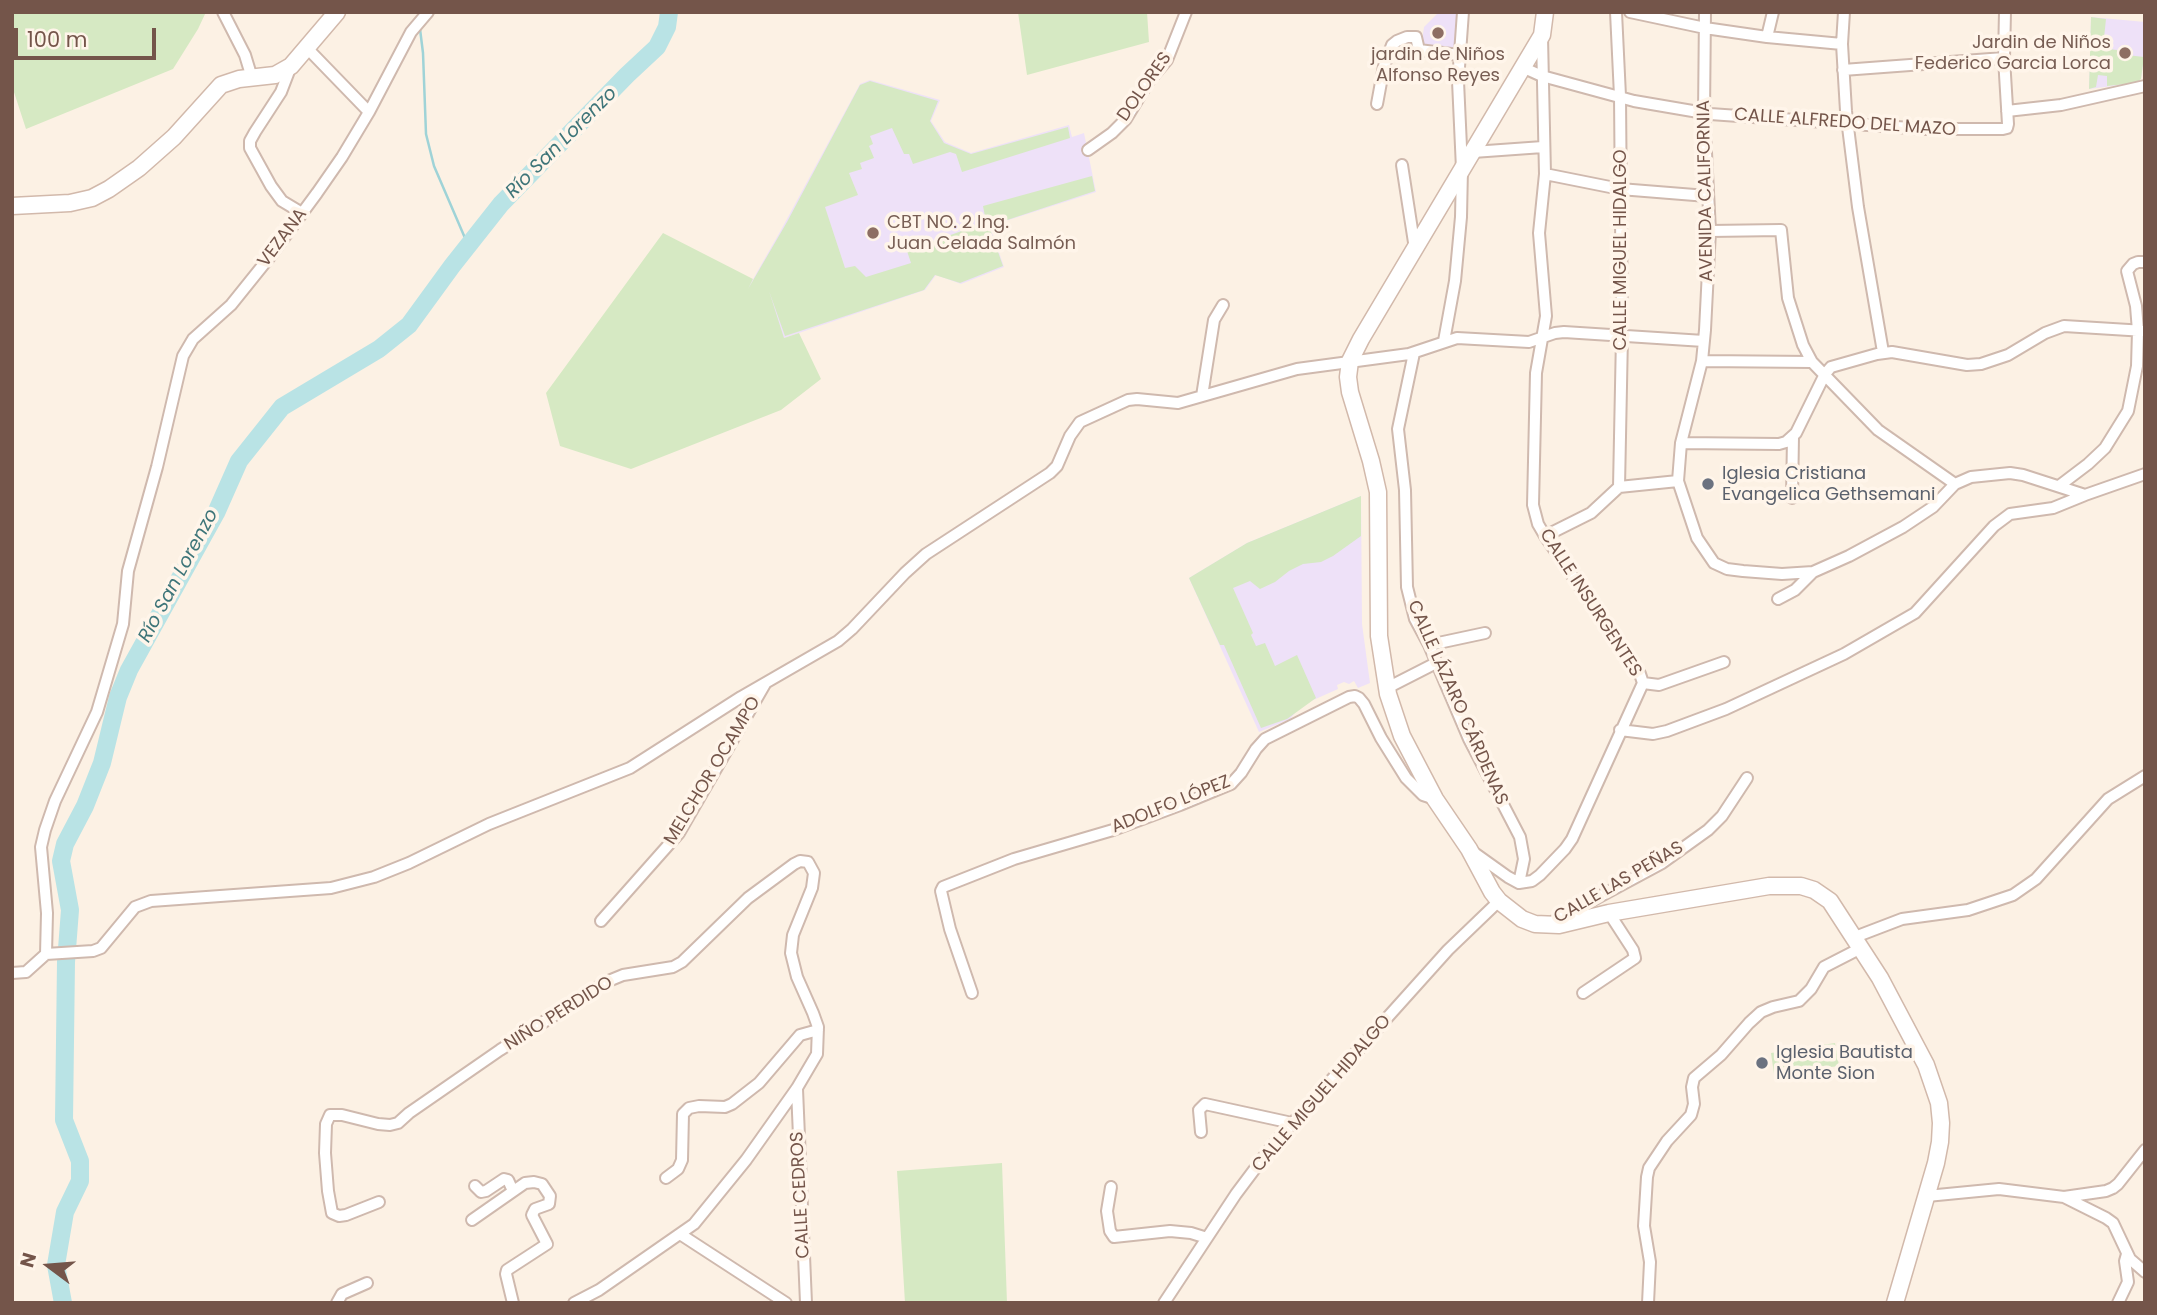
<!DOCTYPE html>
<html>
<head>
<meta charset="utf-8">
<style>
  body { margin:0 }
  #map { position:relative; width:2157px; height:1315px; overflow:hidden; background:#fcf1e4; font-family:Poppins,sans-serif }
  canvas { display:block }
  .frame { position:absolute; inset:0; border:14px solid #74554a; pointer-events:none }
  .north { position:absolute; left:14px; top:1231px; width:70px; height:70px; -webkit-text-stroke:5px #fff5ea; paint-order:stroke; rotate:286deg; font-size:19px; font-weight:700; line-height:28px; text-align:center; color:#74554a }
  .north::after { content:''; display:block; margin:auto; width:24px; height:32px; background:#74554a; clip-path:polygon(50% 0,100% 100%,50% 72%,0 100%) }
  .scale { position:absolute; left:14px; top:28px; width:142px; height:32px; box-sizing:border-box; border:4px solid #74554a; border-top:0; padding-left:9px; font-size:21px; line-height:24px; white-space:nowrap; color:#74554a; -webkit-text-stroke:5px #fff5ea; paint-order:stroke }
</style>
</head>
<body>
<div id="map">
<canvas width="2157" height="1315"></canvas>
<div class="frame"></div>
<div class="north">N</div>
<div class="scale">100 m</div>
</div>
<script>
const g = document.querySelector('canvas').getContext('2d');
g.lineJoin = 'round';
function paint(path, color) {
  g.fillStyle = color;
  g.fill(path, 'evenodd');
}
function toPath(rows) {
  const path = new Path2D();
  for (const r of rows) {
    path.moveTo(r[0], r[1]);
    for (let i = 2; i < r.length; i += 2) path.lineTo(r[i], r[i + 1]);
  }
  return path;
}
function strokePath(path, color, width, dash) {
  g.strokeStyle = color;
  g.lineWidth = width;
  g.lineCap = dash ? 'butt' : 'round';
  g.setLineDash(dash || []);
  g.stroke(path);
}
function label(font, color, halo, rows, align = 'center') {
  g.font = font + ' Poppins,sans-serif';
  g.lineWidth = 7;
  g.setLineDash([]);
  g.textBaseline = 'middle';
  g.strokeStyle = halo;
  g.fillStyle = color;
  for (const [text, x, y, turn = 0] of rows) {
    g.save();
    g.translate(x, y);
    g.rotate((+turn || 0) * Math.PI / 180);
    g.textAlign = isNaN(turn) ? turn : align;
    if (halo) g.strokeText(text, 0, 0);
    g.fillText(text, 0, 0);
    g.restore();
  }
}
paint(toPath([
  [1459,12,1453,52,1421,48,1424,27,1438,13],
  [2091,17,2145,22,2145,49,2141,79,2136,83,2089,89],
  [870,80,940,100,931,121,945,142,971,153,1069,125,1072,137,1084,133,1096,192,990,226,1004,267,961,284,936,275,925,290,749,350,736,309,781,230,860,84],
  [1361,496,1362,624,1370,683,1358,688,1354,681,1349,684,1344,682,1337,685,1338,689,1293,709,1295,713,1290,719,1259,732,1189,578,1247,543]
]), '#eee1f8');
paint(toPath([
  [12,12,206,12,198,29,173,69,26,129,12,86],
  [1018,12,1147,12,1149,42,1027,75],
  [2091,17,2106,19,2104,38,2100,38,2100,48,2117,50,2118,54,2144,57,2141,79,2136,83,2107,86,2107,76,2098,75,2096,87,2089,89],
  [870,81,938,101,930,121,944,143,971,154,1068,127,1070,138,962,172,956,154,950,152,913,164,909,154,904,154,892,128,870,136,873,144,869,146,874,158,860,163,862,169,849,173,858,195,825,207,845,268,855,266,866,277,911,263,907,251,986,222,983,206,1092,176,1095,191,989,226,1003,266,960,283,935,275,924,290,785,336,769,291,784,338,799,333,821,379,781,410,631,469,560,446,546,393,663,233,753,279,748,289,787,222,860,85],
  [1361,496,1361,536,1333,556,1321,562,1303,564,1289,571,1275,582,1260,589,1250,581,1233,588,1253,633,1251,635,1256,646,1265,643,1275,666,1297,655,1316,698,1287,719,1261,728,1224,645,1220,645,1189,578,1247,543],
  [1835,1043,1839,1066,1774,1074,1771,1053],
  [1002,1163,1007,1303,905,1303,897,1171]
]), '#d6e9c3');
strokePath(toPath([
  [420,29,423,53,426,134,434,166,468,245]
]), '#9fd3d7', 2.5);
strokePath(toPath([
  [63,1303,56,1265,65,1212,80,1181,80,1161,64,1120,66,962,70,910,61,861,65,844,85,806,102,763,118,697,129,670,216,513,239,461,282,407,379,349,409,325,452,266,501,204,627,75,657,47,667,27,669,12]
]), '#b9e3e5', 18);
const street = toPath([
  [223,12,245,55,252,78],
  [428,12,411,32,369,112,342,157,317,193,272,254,231,305,193,339,183,356,157,467,128,571,123,624,97,712,55,801,45,830,41,847,47,913,46,954,93,951,101,948,135,907,151,901,331,888,374,877,409,863,489,824,630,768,741,697,838,641,852,629,905,573,926,554,1050,473,1057,466,1070,436,1080,422,1128,400,1137,399,1178,403,1297,369,1409,354,1457,338,1529,342,1555,333,1564,332,1704,341],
  [1616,12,1620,96,1622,336,1619,487],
  [1630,12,1705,28,1767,37,1842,44],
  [1705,12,1704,113,1710,231,1705,330,1702,361,1681,443,1678,481,1697,538,1714,563,1727,569,1743,571,1782,574,1813,572,1849,556,1903,527,1933,507,1955,484,1971,477,2010,473,2023,475,2085,495,2145,474],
  [1844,12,1842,44,1846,111,1858,207,1883,352],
  [1767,37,1773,12],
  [307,48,369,112],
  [291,66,281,92,255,132,250,141,250,148,271,186,282,201,302,213],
  [1522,67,1542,76,1634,101,1710,114,1925,129,2003,129,2007,128,2008,124,2004,58,2005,12],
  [1843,70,2004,58],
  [1377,104,1384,66,1392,45,1397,41,1407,37,1416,37,1419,50,1459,55],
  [2007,111,2061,105,2145,86],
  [1088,150,1112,133,1126,119,1149,81,1167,60,1186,12],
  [1473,152,1543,147],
  [1402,165,1415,249],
  [1545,174,1620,189,1707,196],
  [1710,231,1781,230,1788,298,1803,345,1812,362,1878,430,1955,484],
  [1444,341,1455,281,1461,217,1462,169,1458,81,1463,12],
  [1414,353,1398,429,1405,490,1407,587,1415,619,1429,645,1469,739,1520,837,1524,859,1519,883],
  [1702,361,1812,362],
  [1202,396,1214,320,1223,305],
  [1681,443,1779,444,1786,442,1796,433,1825,374,1831,367,1877,354,1892,352,1967,365,1981,364,2008,355,2045,333,2064,326,2145,331],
  [2059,486,2088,464,2105,448,2128,411,2137,366,2138,331,2136,306,2127,271,2133,264,2138,262,2145,262],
  [1792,498,1793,437],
  [1545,536,1591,513,1619,487,1678,481],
  [1778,599,1795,590,1813,572],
  [1429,645,1485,633],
  [1643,683,1659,685,1724,662],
  [1387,688,1436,663],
  [1620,730,1653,734,1667,731,1726,709,1844,654,1915,613,1994,526,2010,514,2053,508,2085,495],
  [1473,852,1508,877,1519,883,1532,881,1540,875,1565,849,1572,839,1643,683,1640,674,1545,536,1538,524,1533,505,1536,373,1546,316,1539,233,1545,174,1542,37],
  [601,921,679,833,765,684],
  [1554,921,1662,863,1708,830,1722,816,1747,778],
  [1855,937,1902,919,1968,910,2013,895,2036,879,2108,799,2145,776],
  [12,973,26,972,46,954],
  [972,993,950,929,941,891,943,887,1014,859,1113,830,1180,805,1231,784,1241,773,1256,749,1265,739,1349,697,1355,696,1359,698,1364,704,1381,738,1406,778,1423,795,1435,799],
  [1583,993,1635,958,1633,950,1609,913],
  [797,1089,806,1303],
  [1201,1132,1199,1110,1205,1104,1292,1123],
  [666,1178,678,1169,682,1160,683,1114,689,1108,699,1106,725,1107,732,1104,759,1083,800,1035,818,1030],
  [475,1186,481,1192,486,1191,504,1179,508,1180,513,1191],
  [1111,1187,1107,1211,1110,1231,1114,1237,1170,1231,1191,1233,1207,1238],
  [1927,1196,1999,1189,2064,1197,2106,1218,2113,1223,2130,1259,2145,1272],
  [2064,1197,2106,1191,2113,1188,2118,1184,2145,1150],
  [379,1202,346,1215,339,1216,332,1213,328,1191,325,1153,326,1124,330,1115,342,1115,378,1124,390,1125,398,1123,409,1113,500,1050,606,982,623,975,673,967,682,962,748,898,794,864,800,861,808,862,814,873,812,888,793,935,791,953,797,977,813,1013,818,1027,817,1054,797,1088,746,1160,694,1224,599,1290,574,1303],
  [472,1220,525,1183,534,1182,542,1184,550,1196,549,1204,535,1209,532,1215,547,1244,507,1270,506,1274,513,1303],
  [680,1234,786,1303],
  [337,1303,342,1294,367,1283],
  [1164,1303,1236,1194,1272,1146,1448,950,1499,901],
  [1648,1303,1650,1262,1644,1226,1647,1177,1649,1168,1667,1141,1691,1115,1694,1104,1692,1087,1694,1078,1721,1055,1749,1023,1761,1012,1773,1007,1799,1001,1811,989,1824,967,1861,948],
  [2118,1303,2128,1282,2125,1261,2127,1254]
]);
const secondary = toPath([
  [1545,12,1542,35,1361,339,1350,361,1348,377,1350,392,1371,461,1378,492,1379,636,1388,694,1402,736,1435,799,1469,849,1492,892,1499,901,1522,919,1535,924,1559,925,1609,913,1769,886,1801,886,1814,890,1830,901,1880,978,1926,1065,1939,1103,1941,1123,1940,1142,1936,1163,1895,1303],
  [12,206,70,203,92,198,109,189,139,168,174,137,221,85,239,79,275,75,291,66,337,12]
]);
strokePath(street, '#cfb9ae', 14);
strokePath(secondary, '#d2b9ab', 19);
strokePath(street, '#fff', 10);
strokePath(secondary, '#fff', 16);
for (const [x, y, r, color] of [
  [1438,33,7,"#8d6e63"],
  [2125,53,7,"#8d6e63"],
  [873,233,7,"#8d6e63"],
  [1708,484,7,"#6b7280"],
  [1762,1063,7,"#6b7280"]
]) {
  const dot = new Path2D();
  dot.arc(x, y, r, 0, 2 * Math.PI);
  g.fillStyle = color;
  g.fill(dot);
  strokePath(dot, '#fff5ea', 2.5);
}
label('18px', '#785e54', '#fff5ea', [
  ["Jardin de Niños",2111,43],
  ["Federico Garcia Lorca",2111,64],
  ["jardin de Niños",1438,55,"center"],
  ["Alfonso Reyes",1438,76,"center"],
  ["CBT NO. 2 Ing.",887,223,"left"],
  ["Juan Celada Salmón",887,244,"left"]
], 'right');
label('18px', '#74554a', '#fff5ea', [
  ["DOLORES",1145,87,-55],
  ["CALLE ALFREDO DEL MAZO",1845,123,4],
  ["AVENIDA CALIFORNIA",1706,191,-91],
  ["VEZANA",283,238,-53],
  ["CALLE MIGUEL HIDALGO",1621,250,-90],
  ["CALLE INSURGENTES",1590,603,57],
  ["CALLE LÁZARO CÁRDENAS",1457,703,66],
  ["MELCHOR OCAMPO",713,771,-59],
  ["ADOLFO LÓPEZ",1171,805,-22],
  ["CALLE LAS PEÑAS",1619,883,-30],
  ["NIÑO PERDIDO",559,1014,-32],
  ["CALLE MIGUEL HIDALGO",1322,1094,-49],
  ["CALLE CEDROS",801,1195,-93]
]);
label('18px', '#5b616d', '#fff5ea', [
  ["Iglesia Cristiana",1722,474],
  ["Evangelica Gethsemani",1722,495],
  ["Iglesia Bautista",1776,1053],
  ["Monte Sion",1776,1074]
], 'left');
label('italic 19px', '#3e7579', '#fff5ea', [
  ["Río San Lorenzo",562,143,-45],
  ["Río San Lorenzo",179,576,-62]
]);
</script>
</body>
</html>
